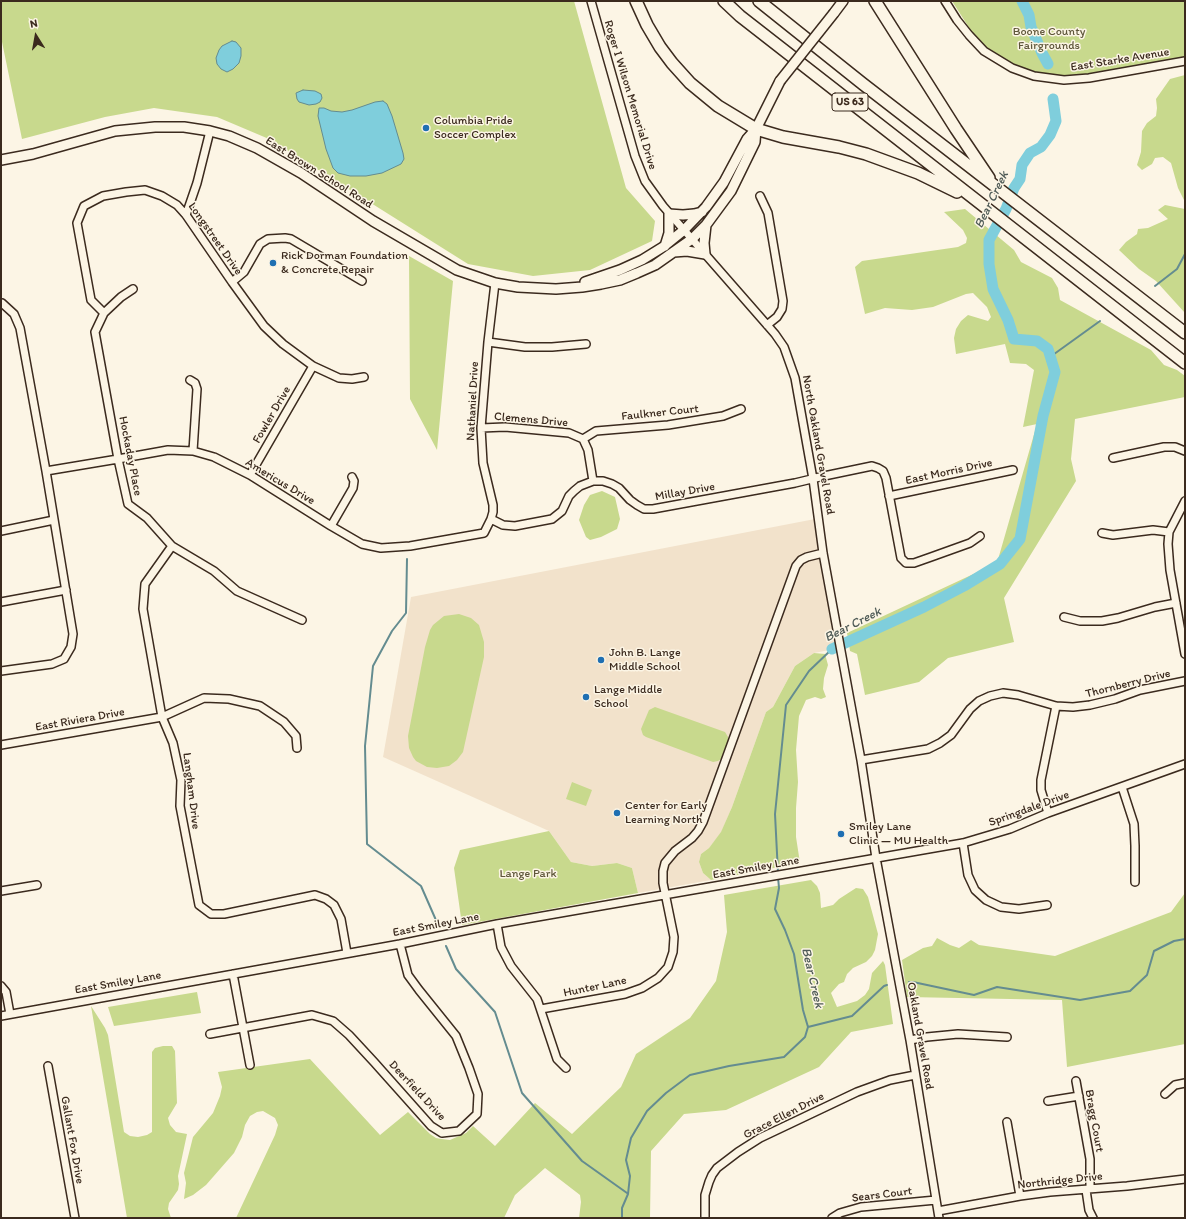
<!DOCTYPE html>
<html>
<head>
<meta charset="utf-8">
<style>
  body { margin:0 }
  #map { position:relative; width:1186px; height:1219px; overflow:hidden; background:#fcf5e5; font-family:Itim,sans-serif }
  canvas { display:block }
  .frame { position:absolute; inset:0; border:2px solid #3b2a1e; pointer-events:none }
  .north { position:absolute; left:16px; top:16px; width:40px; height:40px; -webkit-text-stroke:3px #fcf5e5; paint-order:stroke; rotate:349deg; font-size:11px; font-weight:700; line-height:16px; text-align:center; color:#3b2a1e }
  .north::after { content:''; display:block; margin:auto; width:14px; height:18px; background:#3b2a1e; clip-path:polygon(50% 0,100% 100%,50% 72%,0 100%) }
</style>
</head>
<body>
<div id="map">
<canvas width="1186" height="1219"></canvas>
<div class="frame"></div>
<div class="north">N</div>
</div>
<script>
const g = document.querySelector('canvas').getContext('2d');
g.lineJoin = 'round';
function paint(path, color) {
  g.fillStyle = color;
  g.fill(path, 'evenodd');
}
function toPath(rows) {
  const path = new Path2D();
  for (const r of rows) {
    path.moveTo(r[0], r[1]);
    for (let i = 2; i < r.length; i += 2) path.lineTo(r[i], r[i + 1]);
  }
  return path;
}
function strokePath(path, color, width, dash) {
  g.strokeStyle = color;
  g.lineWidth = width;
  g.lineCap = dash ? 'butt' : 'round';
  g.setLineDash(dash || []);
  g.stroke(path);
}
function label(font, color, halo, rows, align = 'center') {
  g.font = font + ' Itim,sans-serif';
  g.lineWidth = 3;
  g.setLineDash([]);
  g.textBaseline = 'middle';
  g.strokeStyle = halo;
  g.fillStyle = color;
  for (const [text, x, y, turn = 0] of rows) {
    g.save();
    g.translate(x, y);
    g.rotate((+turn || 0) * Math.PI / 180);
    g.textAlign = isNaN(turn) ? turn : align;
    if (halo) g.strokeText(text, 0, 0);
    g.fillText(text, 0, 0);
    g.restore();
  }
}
paint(toPath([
  [815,519,835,649,814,653,795,666,773,707,766,712,732,807,721,833,709,848,701,854,699,862,703,873,711,880,638,893,632,868,617,863,592,866,571,862,549,831,383,757,411,597]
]), '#f2e2cb');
paint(toPath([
  [1,1,574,1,626,188,655,221,652,241,590,270,533,276,468,264,269,139,217,117,154,108,105,117,22,139,1,37],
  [952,1,1185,1,1185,63,1074,77,1041,78,1012,68,984,51],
  [1185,75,1185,202,1178,188,1171,163,1163,157,1155,158,1152,164,1142,170,1137,165,1141,152,1142,131,1147,123,1156,116,1157,108,1156,99,1170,79],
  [1165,205,1185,209,1185,313,1156,281,1139,269,1119,250,1126,242,1137,234,1138,229,1148,228,1168,219,1158,210],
  [965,209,1014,250,1021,262,1052,278,1058,288,1060,300,1151,350,1164,365,1177,370,1185,376,1185,397,1075,419,1071,459,1076,481,1004,598,1014,642,948,658,919,682,865,695,857,654,850,651,847,633,997,563,1037,424,1023,427,1034,370,1026,364,1010,363,1005,344,956,354,954,338,956,329,961,321,968,315,988,321,991,317,987,307,973,293,966,294,933,307,912,310,885,308,865,314,855,267,862,261,958,247,966,243,967,238,963,230,944,212],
  [409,256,453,281,437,450,410,399],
  [602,491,615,497,620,519,617,529,601,537,590,540,586,537,579,520,584,505,590,495],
  [459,614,471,618,479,625,484,642,484,657,463,752,457,760,449,766,437,768,427,767,416,761,413,757,409,748,408,736,425,647,430,630,433,625,444,616],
  [814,653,825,654,828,665,824,678,823,689,826,697,821,699,815,697,806,700,799,716,796,750,798,782,796,808,796,837,800,863,711,880,703,873,699,862,701,854,709,848,721,832,732,807,766,712,773,707,795,666],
  [655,707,725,732,728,737,728,740,721,759,718,761,713,762,646,737,643,735,641,729,649,710],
  [572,782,592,790,586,806,566,799],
  [549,831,571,862,592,866,617,863,632,868,638,893,462,925,454,868,460,850],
  [811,880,817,886,820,893,821,908,833,905,839,899,856,888,863,889,868,897,878,934,875,950,872,956,866,962,853,968,847,974,844,982,839,984,831,993,837,1007,857,1001,865,995,869,989,872,973,883,961,885,965,893,1024,851,1032,819,1067,726,1110,684,1114,651,1151,650,1218,579,1218,581,1202,580,1195,545,1168,515,1195,504,1218,236,1218,275,1135,278,1125,275,1118,263,1111,257,1112,250,1116,245,1125,242,1137,234,1153,206,1185,193,1195,184,1199,186,1183,184,1173,193,1137,213,1113,220,1096,222,1087,218,1072,310,1059,380,1135,408,1112,430,1134,436,1138,441,1139,450,1140,466,1133,473,1126,495,1146,535,1103,572,1134,621,1087,636,1054,690,1018,716,981,727,932,724,895],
  [1185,893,1185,1044,1067,1067,1062,1000,907,997,902,960,923,948,932,946,937,938,950,945,959,948,971,940,979,945,1055,956,1171,912],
  [197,992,201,1013,114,1026,108,1007],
  [91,1006,105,1028,108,1035,124,1132,130,1136,138,1137,147,1135,152,1132,152,1052,155,1048,163,1046,172,1046,175,1051,177,1103,168,1118,170,1125,176,1132,187,1134,178,1176,179,1184,178,1190,169,1203,168,1209,171,1218,127,1218]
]), '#c8d98d');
const water = toPath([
  [232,41,236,42,241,48,241,56,239,63,233,69,227,72,221,69,217,64,216,58,219,50,222,46,232,41],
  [303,90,315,91,321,94,322,98,320,102,316,104,309,105,299,102,297,99,296,93,303,90],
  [383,101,387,104,392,116,403,153,404,159,401,164,382,173,366,176,350,176,338,173,333,168,326,149,318,116,319,108,324,108,331,111,342,112,352,110,375,102,383,101]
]);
paint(water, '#7fcedc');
strokePath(water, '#648c90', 1);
strokePath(toPath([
  [1155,286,1177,269,1185,254],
  [1050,357,1100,321],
  [407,559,406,613,392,631,373,666,365,746,367,844,421,886,439,927],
  [778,873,775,814,786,705,809,671,832,649],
  [446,946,456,969,495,1012,522,1093,582,1161,627,1193],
  [909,982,913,982,974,995,997,987,1080,1000,1130,991,1147,975,1154,951,1174,941,1185,939],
  [808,1027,852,1016,884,986,887,985],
  [622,1218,622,1208,628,1194,630,1176,626,1160,631,1138,647,1111,666,1093,690,1075,729,1066,784,1057,805,1037,808,1027,803,1010,794,954,785,930,775,909,779,888,778,877]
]), '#648c90', 2);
strokePath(toPath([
  [1022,1,1029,15,1031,27,1042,53,1048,64],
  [832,649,924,607,964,586,1000,564,1020,539,1043,416,1055,372,1048,349,1037,341,1014,339,1008,320,993,289,989,264,989,240,1006,209,1014,188,1020,179,1022,165,1030,153,1041,147,1050,135,1056,121,1053,99]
]), '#7fcedc', 11);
const minor = toPath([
  [591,1,635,156,645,181,663,206,775,334,784,347,795,378,813,479,823,553,861,760,876,858,910,1040,939,1218],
  [945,1,957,20,969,35,984,51,1012,68,1034,76,1064,80,1089,78,1185,61],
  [760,196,768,213,783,301,782,309,777,317,767,325],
  [186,215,197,183,210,131],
  [232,282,244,272,260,244,268,239,285,238,291,239,362,281],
  [133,289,121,297,104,313,95,332,118,459,128,504,147,518,172,546,214,571,237,591,302,620],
  [1,303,2,303,14,314,20,328,46,471,73,634,71,647,64,659,52,664,1,671],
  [104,313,91,300,77,223,84,206,103,196,126,192,145,190,162,196,177,205,186,215,232,282,264,326,283,344,313,366,339,378,352,379,364,377],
  [488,342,525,347,552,347,586,344],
  [190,380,195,383,197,389,193,451],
  [481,428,505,427,569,433,583,439,588,450,593,481],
  [583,439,596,431,668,425,723,416,741,409],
  [1113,458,1164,447,1175,447,1185,451],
  [46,471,118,459,168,450,193,451,214,457,250,475,331,526,362,544,381,548,410,546,484,533,491,519,493,512,493,505,483,463,481,428,488,342,495,283],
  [250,475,313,366],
  [889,496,1013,470],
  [1185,501,1169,532,1168,544,1170,570,1185,654],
  [491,519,503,525,515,526,552,519,562,511,569,496,574,491,580,486,593,481,603,481,612,484,619,488,630,500,637,505,644,509,653,509,795,483,824,476,872,466,878,468,883,471,886,478,901,558,906,563,914,563,931,557,970,543,980,536],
  [331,526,353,488,354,481,352,477],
  [1,531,54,520],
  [1102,533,1113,535,1153,530,1169,532],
  [172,546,145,584,143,609,162,717,173,743,181,780,180,806,199,905,211,914,224,914,315,895,326,899,334,905,341,919,347,953],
  [1,602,66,590],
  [1064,617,1080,621,1102,621,1118,618,1155,607,1176,603],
  [1,745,162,717,204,698,229,699,260,706,284,722,296,736,297,748],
  [861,760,928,749,940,743,951,735,970,709,979,701,990,696,1003,693,1018,695,1056,706,1073,707,1090,705,1115,699,1140,690,1185,681],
  [1122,787,1134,824,1135,846,1135,882],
  [1048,813,1041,790,1041,780,1056,706],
  [963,843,968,875,975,890,986,900,1001,907,1019,909,1047,905],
  [1,891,37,885],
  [497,924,501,947,511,966,537,999,557,1059,566,1068],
  [233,974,250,1065],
  [1,986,6,992,10,1014],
  [541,1009,625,994,642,988,658,978,668,967,673,952,674,937,663,883,663,871,665,863,675,851,692,838,698,831,703,822,796,566,801,560,807,557,823,553],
  [1,1016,400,944,497,924,963,843,1010,829,1048,813,1185,764],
  [210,1034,312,1015,333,1021,349,1035,374,1062,431,1126,442,1133,459,1131,477,1114,478,1094,469,1068,456,1036,419,990,408,975,400,944],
  [910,1040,927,1037,958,1034,1007,1037],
  [48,1066,75,1218],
  [1076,1081,1090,1159,1090,1189],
  [1165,1094,1175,1085,1185,1083],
  [1048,1101,1079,1096],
  [1007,1122,1020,1196],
  [1086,1190,1089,1210,1093,1218],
  [938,1211,1020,1196,1050,1192,1127,1186,1185,1179],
  [705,1218,705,1195,709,1182,712,1175,717,1168,738,1152,760,1138,857,1092,890,1080,915,1075],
  [832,1218,840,1213,861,1207,936,1200]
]);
const major = toPath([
  [834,13,843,1],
  [1,160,33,154,115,131,155,127,184,127,210,131,229,136,257,148,301,173,373,221,457,270,495,283,518,287,556,289,582,287,601,284,620,280,637,273,655,265,692,239,706,225,731,191,755,142,756,129],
  [665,246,669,233,669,214,683,215,694,214,702,212],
  [674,252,687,251,705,254,704,243,706,225],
  [585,282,620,270,642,260,663,247,684,230,706,207,724,182,747,139,756,129,780,81]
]);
const highway = toPath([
  [636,1,647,25,660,47,672,63,690,83,718,106,756,129,783,137,839,147,866,154,918,173,957,192],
  [724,1,740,16,1185,363],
  [759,1,863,84,1185,333],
  [875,1,956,129,989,178]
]);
strokePath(minor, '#3b2a1e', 10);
strokePath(major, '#3b2a1e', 12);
strokePath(highway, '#3b2a1e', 14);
strokePath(minor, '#fcf5e5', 7);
strokePath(major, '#fcf5e5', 9);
strokePath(highway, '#fcf5e5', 11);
const majorBridge = toPath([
  [780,81,834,13]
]);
strokePath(majorBridge, '#3b2a1e', 12, []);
strokePath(majorBridge, '#fcf5e5', 9);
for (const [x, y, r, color] of [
  [426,128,4,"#1f6fb2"],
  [273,263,4,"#1f6fb2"],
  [601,660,4,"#1f6fb2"],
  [586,697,4,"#1f6fb2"],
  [617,813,4,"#1f6fb2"],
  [841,834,4,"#1f6fb2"]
]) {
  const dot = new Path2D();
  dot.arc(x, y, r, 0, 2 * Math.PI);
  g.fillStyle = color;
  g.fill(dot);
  strokePath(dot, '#fcf5e5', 1.5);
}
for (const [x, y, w] of [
  [850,102,36]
]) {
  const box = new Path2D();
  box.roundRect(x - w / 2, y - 9, w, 18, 3);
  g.fillStyle = '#fcf5e5';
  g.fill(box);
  strokePath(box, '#3b2a1e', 1);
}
label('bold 11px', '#3b2a1e', null, [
  ["US 63",850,102]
]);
label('12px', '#5e563a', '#fcf5e5', [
  ["Boone County",1049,32],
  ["Fairgrounds",1049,46],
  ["Lange Park",528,874]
]);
label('12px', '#3b2a1e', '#fcf5e5', [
  ["East Starke Avenue",1120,60,-9],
  ["Roger I Wilson Memorial Drive",630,95,73],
  ["East Brown School Road",319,173,32],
  ["Longstreet Drive",215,239,55],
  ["Nathaniel Drive",473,401,-87],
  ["Faulkner Court",660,413,-6],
  ["Fowler Drive",272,415,-60],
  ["Clemens Drive",531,420,5],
  ["North Oakland Gravel Road",818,445,80],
  ["Hockaday Place",130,456,79],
  ["East Morris Drive",949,472,-12],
  ["Americus Drive",280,482,31],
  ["Millay Drive",685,492,-10],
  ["Thornberry Drive",1128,684,-14],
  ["East Riviera Drive",80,720,-10],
  ["Langham Drive",191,791,83],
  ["Springdale Drive",1029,809,-20],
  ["East Smiley Lane",756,868,-10],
  ["East Smiley Lane",436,925,-11],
  ["East Smiley Lane",118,983,-10],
  ["Hunter Lane",595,987,-12],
  ["Oakland Gravel Road",920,1036,80],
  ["Deerfield Drive",417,1091,47],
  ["Grace Ellen Drive",784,1116,-27],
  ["Bragg Court",1094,1121,80],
  ["Gallant Fox Drive",72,1140,80],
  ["Northridge Drive",1060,1181,-6],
  ["Sears Court",882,1195,-7]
]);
label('12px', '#3b2a1e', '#fcf5e5', [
  ["Columbia Pride",434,121],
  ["Soccer Complex",434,135],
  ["Rick Dorman Foundation",281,256],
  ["& Concrete Repair",281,270],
  ["John B. Lange",609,653],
  ["Middle School",609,667],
  ["Lange Middle",594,690],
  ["School",594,704],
  ["Center for Early",625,806],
  ["Learning North",625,820],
  ["Smiley Lane",849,827],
  ["Clinic — MU Health",849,841]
], 'left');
label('italic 13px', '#4f5b57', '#fcf5e5', [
  ["Bear Creek",992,200,-64],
  ["Bear Creek",853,625,-27],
  ["Bear Creek",812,978,77]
]);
</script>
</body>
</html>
